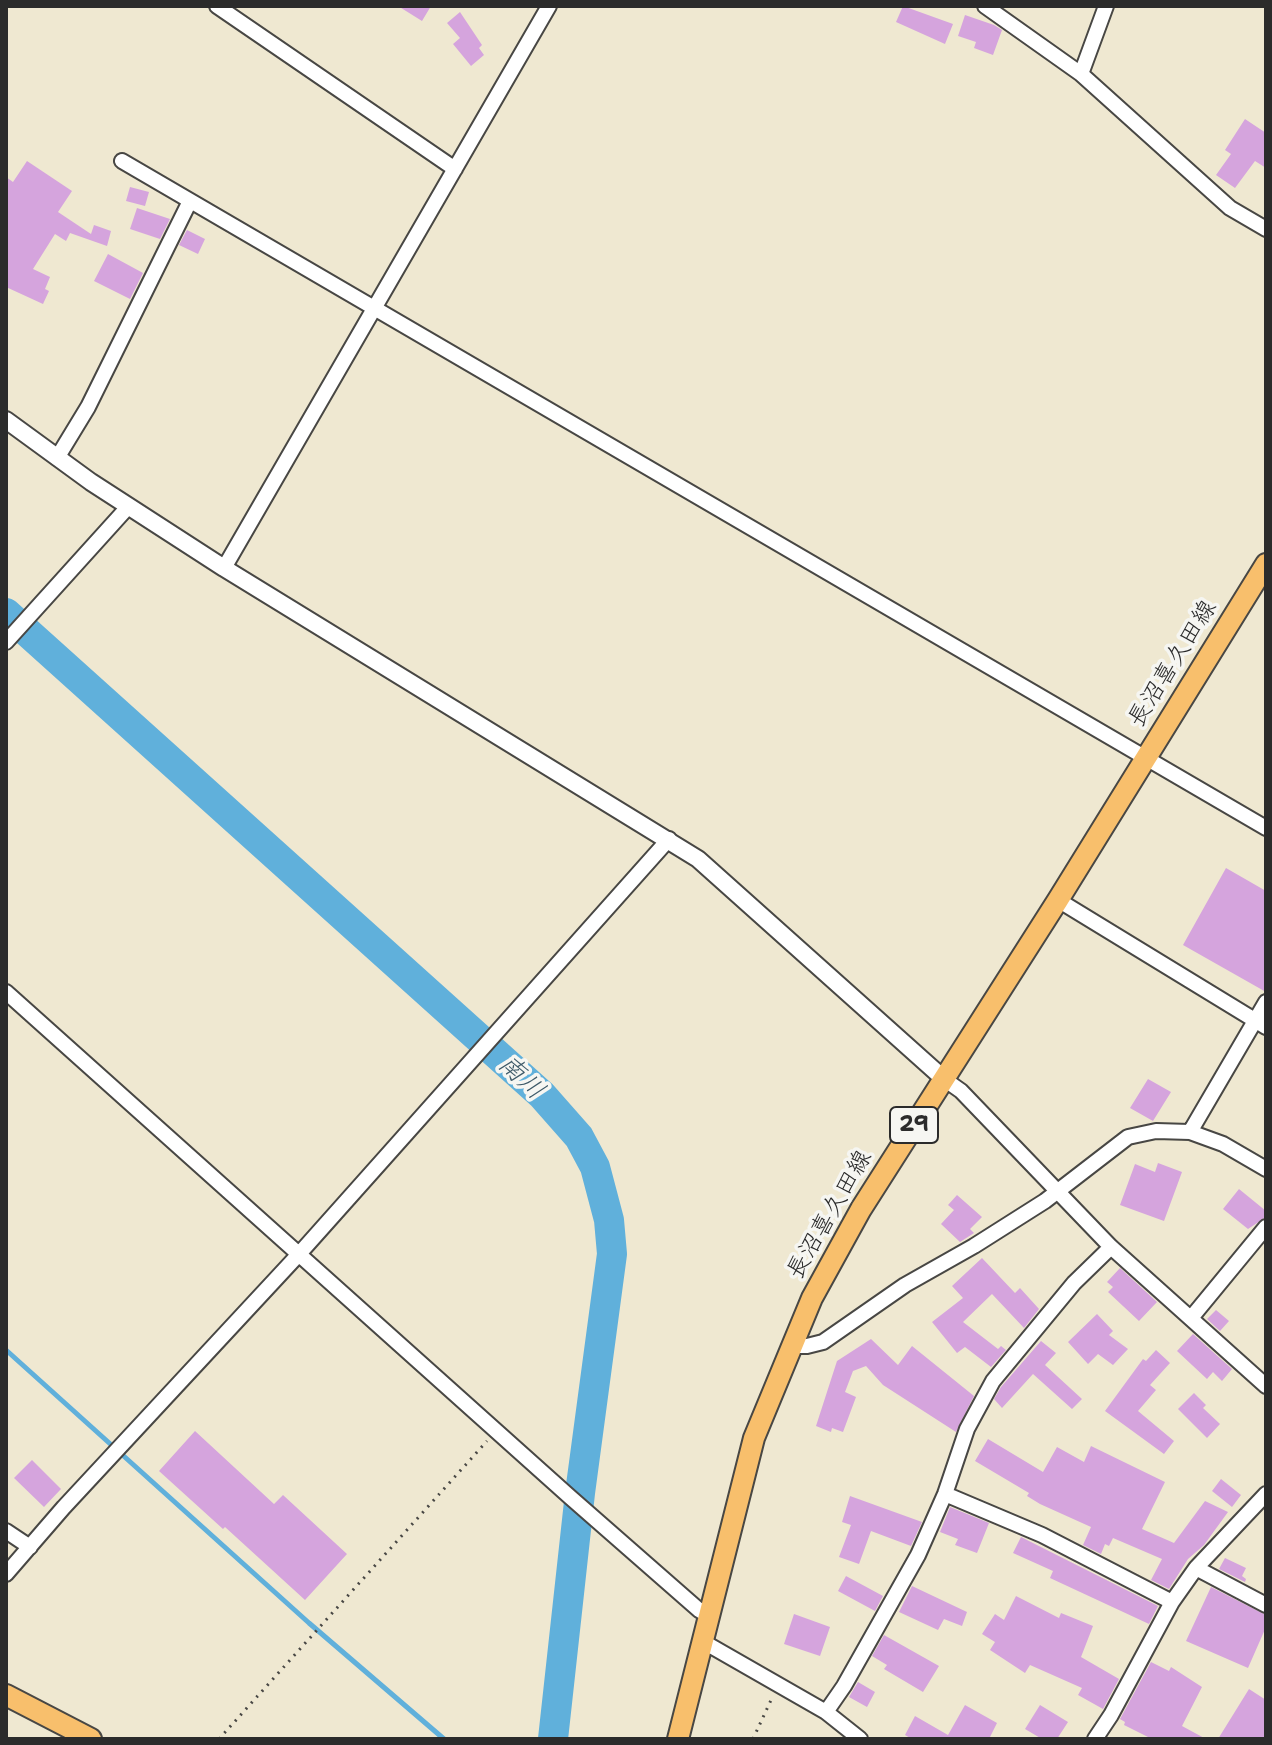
<!DOCTYPE html>
<html>
<head>
<meta charset="utf-8">
<style>
  body { margin:0 }
  #map { position:relative; width:1272px; height:1745px; overflow:hidden; background:#efe8d1; font-family:"Shantell Sans",sans-serif }
  canvas { display:block }
  .frame { position:absolute; inset:0; border:8px solid #2b2b2b; pointer-events:none }
</style>
</head>
<body>
<div id="map">
<canvas width="1272" height="1745"></canvas>
<div class="frame"></div>
</div>
<script>
const g = document.querySelector('canvas').getContext('2d');
g.lineJoin = 'round';
function toPath(rows) {
  const path = new Path2D();
  for (const r of rows) {
    path.moveTo(r[0], r[1]);
    for (let i = 2; i < r.length; i += 2) path.lineTo(r[i], r[i + 1]);
  }
  return path;
}
function strokePath(path, color, width, dash) {
  g.strokeStyle = color;
  g.lineWidth = width;
  g.lineCap = dash ? 'butt' : 'round';
  g.setLineDash(dash || []);
  g.stroke(path);
}
function paint(path, color) {
  g.fillStyle = color;
  g.fill(path, 'evenodd');
}
function label(font, color, halo, rows, align = 'center') {
  g.font = font + ' "Shantell Sans","Klee One",sans-serif';
  g.lineWidth = 7;
  g.setLineDash([]);
  g.textBaseline = 'middle';
  g.strokeStyle = halo;
  g.fillStyle = color;
  for (const [text, x, y, turn = 0] of rows) {
    g.save();
    g.translate(x, y);
    g.rotate((+turn || 0) * Math.PI / 180);
    g.textAlign = isNaN(turn) ? turn : align;
    if (halo) g.strokeText(text, 0, 0);
    g.fillText(text, 0, 0);
    g.restore();
  }
}
strokePath(toPath([
  [6,1350,309,1623,444,1739]
]), '#60b0db', 5);
strokePath(toPath([
  [6,613,542,1095,579,1137,595,1167,609,1220,612,1254,580,1493,553,1739]
]), '#60b0db', 30);
paint(toPath([
  [398,6,431,6,422,21],
  [903,6,953,24,945,44,896,22],
  [460,12,482,45,479,48,484,55,471,66,453,44,460,38,447,23],
  [965,15,994,25,1002,30,993,55,974,48,976,42,958,36],
  [1245,119,1266,133,1266,168,1255,161,1235,188,1216,175,1231,154,1225,150],
  [27,161,72,191,58,212,91,234,94,225,111,231,107,246,70,233,66,241,55,234,33,269,50,277,45,289,49,291,43,304,6,287,6,177,13,182],
  [130,187,149,192,145,206,126,201],
  [137,208,170,219,160,239,130,229],
  [187,230,205,239,198,254,179,245],
  [108,254,143,273,130,299,94,281],
  [1226,868,1266,891,1266,992,1183,945],
  [1148,1079,1171,1092,1153,1121,1130,1108],
  [1158,1163,1182,1172,1164,1221,1120,1205,1135,1164,1155,1172],
  [1239,1189,1266,1211,1266,1217,1248,1229,1223,1209],
  [957,1195,982,1217,970,1229,974,1233,960,1242,941,1224,954,1210,948,1205],
  [982,1258,1015,1293,1020,1288,1039,1309,1024,1328,992,1294,963,1322,998,1349,1001,1346,1006,1350,991,1367,965,1347,957,1353,932,1322,963,1298,952,1286],
  [1120,1268,1157,1302,1139,1321,1108,1292,1113,1287,1107,1282],
  [1216,1310,1229,1321,1220,1331,1207,1319],
  [1097,1314,1113,1331,1109,1335,1128,1349,1113,1365,1098,1354,1088,1364,1068,1342],
  [1193,1334,1232,1369,1222,1381,1213,1372,1207,1379,1177,1351],
  [871,1339,898,1365,912,1346,974,1396,956,1432,883,1385,866,1366,853,1371,845,1392,856,1397,843,1432,832,1428,831,1432,816,1426,837,1361],
  [1041,1341,1056,1353,1045,1365,1082,1399,1072,1409,1033,1374,1002,1408,994,1399,1001,1387],
  [1156,1350,1170,1363,1150,1385,1156,1390,1138,1411,1174,1441,1164,1454,1105,1411,1143,1359,1146,1361],
  [1194,1393,1206,1405,1203,1408,1220,1424,1207,1438,1178,1409],
  [195,1431,274,1504,283,1495,347,1554,305,1600,225,1527,223,1529,159,1471],
  [988,1439,1043,1472,1057,1447,1084,1462,1091,1446,1165,1482,1142,1529,1174,1543,1205,1501,1228,1512,1204,1545,1188,1559,1169,1589,1151,1580,1162,1559,1113,1538,1109,1546,1105,1544,1101,1554,1083,1545,1091,1527,1040,1504,1027,1496,1029,1493,975,1461],
  [32,1460,61,1489,44,1507,14,1478],
  [1221,1479,1241,1495,1232,1507,1212,1491],
  [850,1496,922,1522,911,1546,871,1531,859,1564,839,1557,851,1525,842,1522],
  [950,1507,989,1523,977,1553,955,1545,958,1539,940,1532],
  [1021,1537,1158,1606,1149,1624,1050,1578,1053,1571,1013,1553],
  [1225,1558,1246,1568,1242,1576,1246,1579,1245,1582,1219,1569],
  [846,1576,883,1596,875,1611,838,1591],
  [912,1586,967,1612,962,1626,944,1619,938,1630,899,1612],
  [1211,1587,1266,1615,1266,1627,1248,1668,1186,1641],
  [1016,1596,1059,1618,1061,1613,1093,1626,1081,1657,1119,1679,1103,1709,1078,1695,1082,1688,1030,1665,1025,1673,990,1650,995,1642,982,1634,995,1614,1004,1620],
  [794,1614,830,1627,820,1656,784,1644],
  [884,1635,939,1666,923,1692,884,1669,887,1665,872,1656],
  [1151,1662,1169,1671,1171,1667,1202,1687,1182,1726,1206,1739,1152,1739,1124,1725,1125,1722,1120,1719],
  [858,1682,875,1692,867,1707,849,1697],
  [1249,1689,1266,1700,1266,1739,1218,1739],
  [965,1705,997,1723,989,1739,912,1739,905,1735,915,1716,948,1735],
  [1040,1705,1068,1722,1057,1739,1042,1739,1025,1729]
]), '#d5a4dd');
const minor = toPath([
  [217,6,455,169],
  [985,6,1081,74,1230,208,1266,229],
  [1081,74,1106,6],
  [122,161,1266,828],
  [57,458,88,407,190,201],
  [224,568,549,6],
  [6,642,128,507],
  [1058,900,1266,1027],
  [6,992,570,1497,699,1610,709,1616],
  [944,1079,961,1091,1111,1247,1266,1386],
  [1190,1132,1266,1002],
  [1191,1318,1266,1227],
  [790,1346,807,1346,823,1342,905,1285,974,1246,1045,1201,1128,1137,1156,1131,1190,1132,1223,1144,1266,1169],
  [945,1494,1042,1535,1172,1602],
  [6,1531,30,1547],
  [1196,1568,1266,1605],
  [6,1574,64,1507,299,1254,669,839],
  [702,1641,826,1712,860,1739],
  [826,1712,844,1686,918,1555,945,1494,967,1429,993,1381,1074,1283,1111,1247],
  [1095,1739,1111,1715,1172,1602,1196,1568,1266,1494]
]);
const tertiary = toPath([
  [6,420,91,482,224,568,698,859,944,1079]
]);
const primary = toPath([
  [6,1695,91,1739],
  [678,1739,754,1438,812,1298,861,1209,1058,900,1266,564]
]);
strokePath(minor, '#484744', 18);
strokePath(tertiary, '#484744', 20);
strokePath(primary, '#484744', 24);
strokePath(toPath([
  [219,1739,487,1441],
  [753,1739,772,1698]
]), '#484744', 3, [2, 6]);
strokePath(minor, '#fff', 14);
strokePath(tertiary, '#fff', 16);
strokePath(primary, '#f8bf6c', 20);
for (const [x, y, w] of [
  [914,1125,48]
]) {
  const box = new Path2D();
  box.roundRect(x - w / 2, y - 18, w, 36, 6);
  g.fillStyle = '#f6f6f2';
  g.fill(box);
  strokePath(box, '#2b2b2b', 2);
}
label('bold 22px', '#2b2b2b', null, [
  ["29",914,1125]
]);
label('24px', '#2b2b2b', '#f6f6f2', [
  ["長沼喜久田線",1173,664,-58],
  ["長沼喜久田線",830,1215,-60]
]);
label('italic 26px', '#3e5a69', '#f6f6f2', [
  ["南川",521,1078,43]
]);
</script>
</body>
</html>
